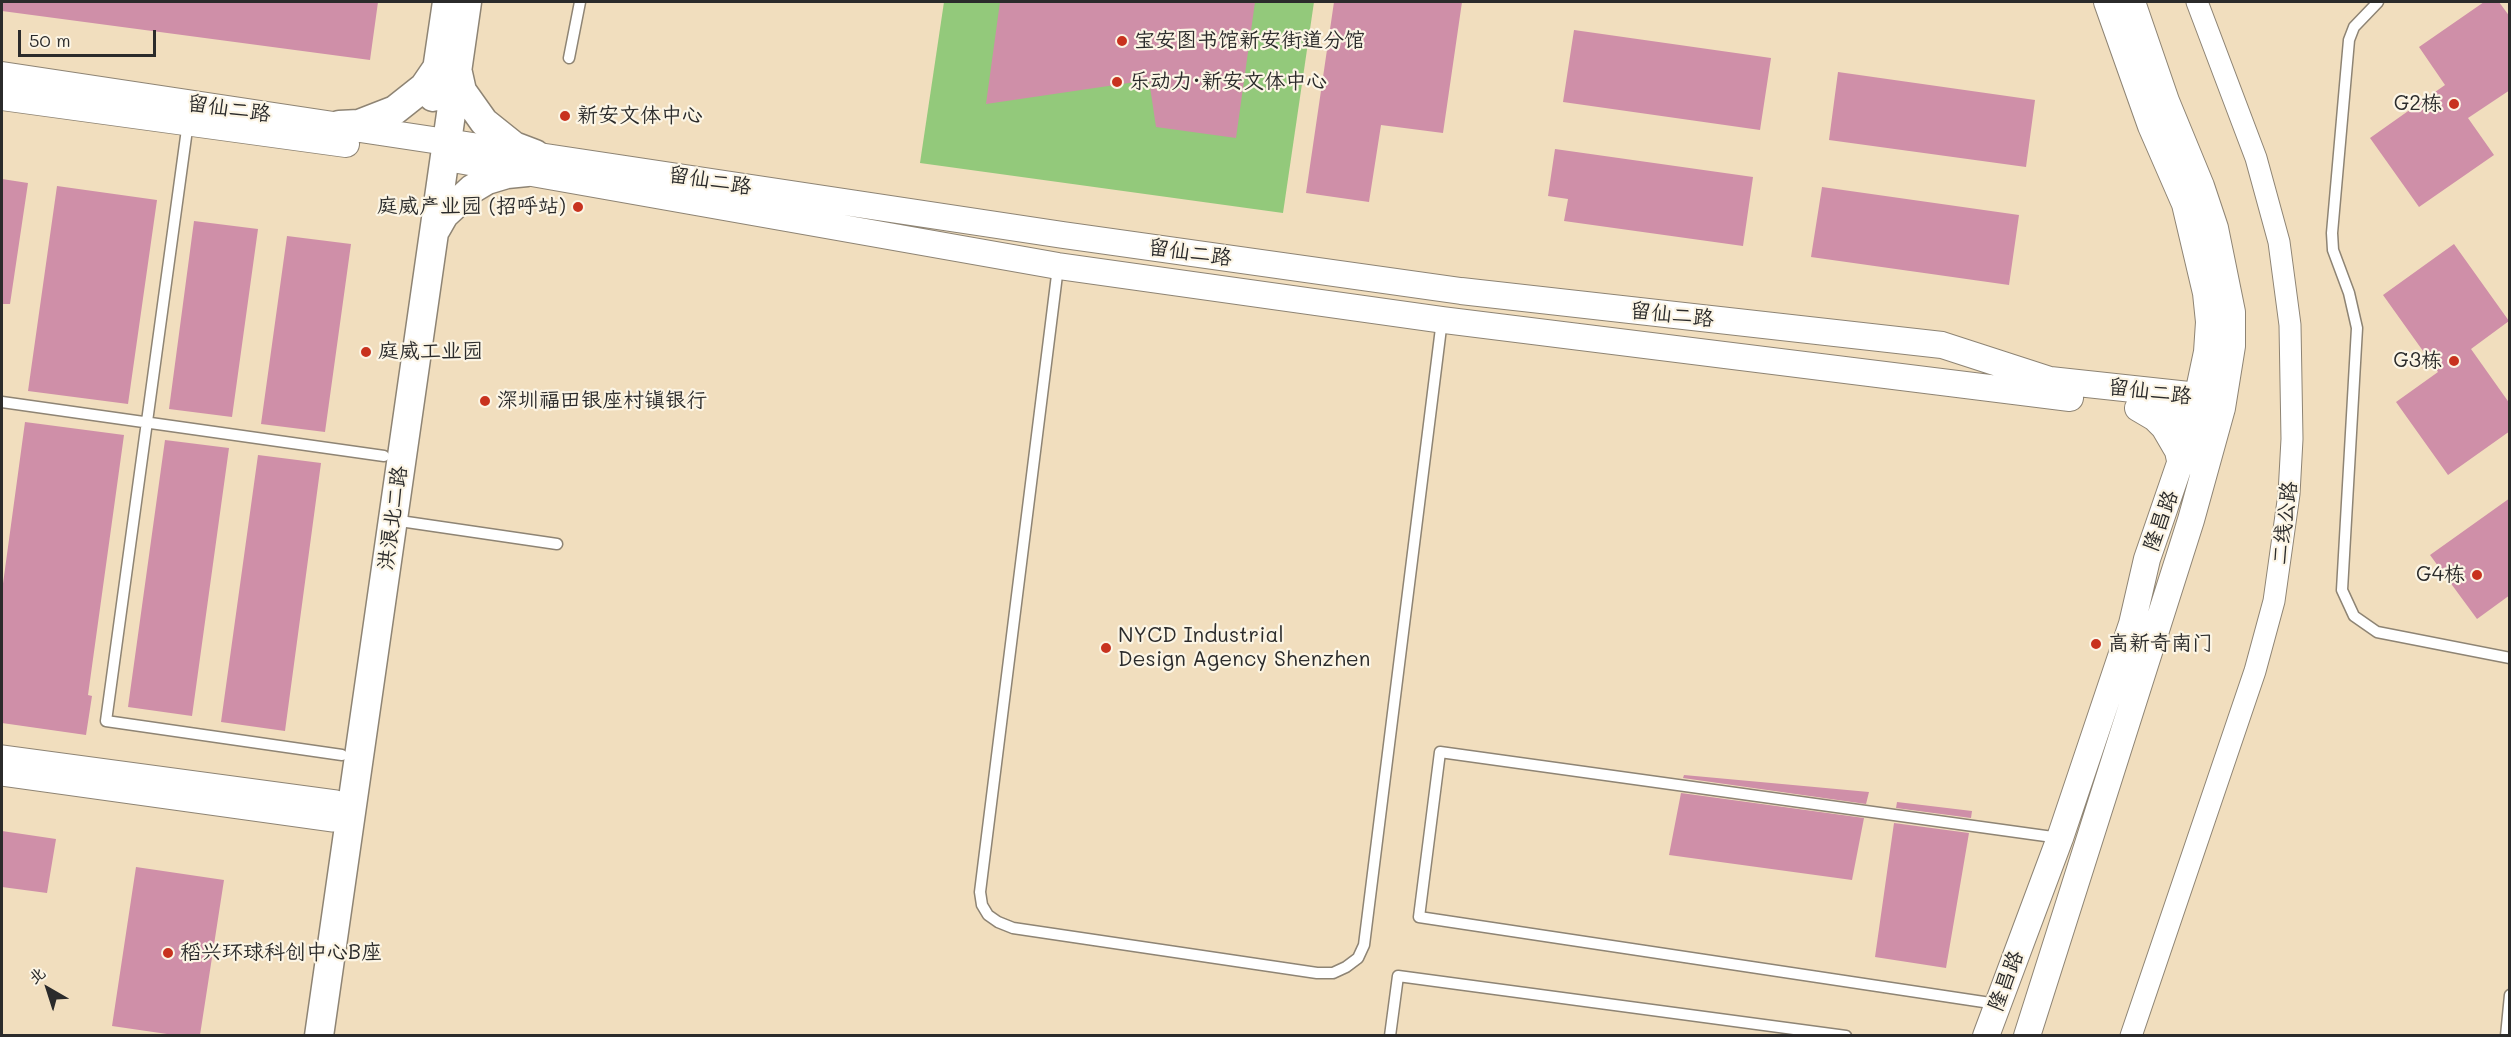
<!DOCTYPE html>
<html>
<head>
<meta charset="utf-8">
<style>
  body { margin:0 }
  #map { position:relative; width:2511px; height:1037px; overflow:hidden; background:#f1debe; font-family:Mali,"LXGW WenKai TC",sans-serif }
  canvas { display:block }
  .frame { position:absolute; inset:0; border:3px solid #2b2b2b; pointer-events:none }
  .north { position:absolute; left:18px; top:959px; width:60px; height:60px; -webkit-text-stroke:4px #fcf5e5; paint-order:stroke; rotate:321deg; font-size:16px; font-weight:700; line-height:24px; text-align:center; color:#2b2b2b }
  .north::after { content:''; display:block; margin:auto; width:21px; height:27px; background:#2b2b2b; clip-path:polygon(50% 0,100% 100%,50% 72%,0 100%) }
  .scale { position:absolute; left:18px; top:30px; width:138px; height:27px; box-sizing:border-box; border:3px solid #2b2b2b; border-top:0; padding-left:8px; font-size:18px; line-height:21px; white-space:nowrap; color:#2b2b2b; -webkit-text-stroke:4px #fcf5e5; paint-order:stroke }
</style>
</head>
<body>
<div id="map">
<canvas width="2511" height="1037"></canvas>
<div class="frame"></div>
<div class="north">北</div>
<div class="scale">50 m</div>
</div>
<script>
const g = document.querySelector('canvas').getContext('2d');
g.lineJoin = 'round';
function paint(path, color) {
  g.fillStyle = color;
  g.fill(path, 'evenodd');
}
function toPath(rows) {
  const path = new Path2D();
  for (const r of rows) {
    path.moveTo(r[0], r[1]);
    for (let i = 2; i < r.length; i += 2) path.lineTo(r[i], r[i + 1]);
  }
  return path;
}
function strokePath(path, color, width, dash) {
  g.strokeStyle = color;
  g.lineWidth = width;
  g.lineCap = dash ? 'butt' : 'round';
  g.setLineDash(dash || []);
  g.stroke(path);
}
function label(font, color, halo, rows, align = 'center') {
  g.font = font + ' Mali,"LXGW WenKai TC",sans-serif';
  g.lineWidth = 4.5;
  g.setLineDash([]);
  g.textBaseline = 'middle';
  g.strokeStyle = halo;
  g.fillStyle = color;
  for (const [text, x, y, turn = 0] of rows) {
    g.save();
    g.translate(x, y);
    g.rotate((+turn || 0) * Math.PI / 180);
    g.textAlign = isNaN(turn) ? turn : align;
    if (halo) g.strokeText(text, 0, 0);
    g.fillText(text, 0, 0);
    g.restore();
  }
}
paint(toPath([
  [944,2,1314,2,1283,213,920,163]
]), '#93c97b');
paint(toPath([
  [3,2,378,2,370,60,2,11],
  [1000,2,1255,2,1236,138,1156,127,1149,80,986,104],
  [1334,2,1462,2,1443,133,1381,125,1369,202,1306,193],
  [2484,2,2499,2,2510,17,2510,90,2468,118,2494,155,2419,207,2370,138,2445,85,2419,47],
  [1574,30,1771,58,1760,130,1563,102],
  [1838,72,2035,100,2026,167,1829,140],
  [1555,149,1753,177,1743,246,1564,221,1568,199,1548,196],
  [2,179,28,183,10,304,2,304],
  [57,186,157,200,128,404,28,391],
  [1822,187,2019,215,2009,285,1811,257],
  [194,221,258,229,232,417,169,409],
  [287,236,351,244,325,432,261,424],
  [2454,244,2509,321,2471,349,2510,404,2510,431,2448,475,2396,402,2438,372,2383,295],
  [25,422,124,435,88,695,92,696,86,735,2,723,2,591],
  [165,440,229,448,192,716,128,707],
  [258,455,321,463,285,731,221,722],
  [2510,498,2510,595,2477,619,2430,555],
  [1684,775,1869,792,1866,804,1683,778],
  [1681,793,1864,818,1852,880,1669,855],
  [1897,802,1972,811,1971,818,1896,808],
  [1894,823,1969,833,1946,968,1875,957],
  [2,831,56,839,47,893,2,887],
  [136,867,224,880,200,1035,174,1035,112,1026]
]), '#cf8fa8');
const service = toPath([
  [2378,2,2354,27,2349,40,2332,233,2333,250,2349,293,2357,328,2342,590,2354,616,2377,632,2510,658],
  [569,58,580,2],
  [188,122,106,721,342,755],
  [1058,267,980,892,982,905,988,915,998,922,1013,928,1317,973,1333,973,1346,967,1358,958,1364,945,1442,320],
  [2,402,384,456],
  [393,520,557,544],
  [1997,1004,1419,917,1440,752,2060,838],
  [1390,1036,1398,976,1846,1036],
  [2506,1036,2510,995]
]);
const minor = toPath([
  [2,756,336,801,351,812,333,821,2,775],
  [2131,1036,2255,671,2274,601,2289,494,2292,439,2290,325,2279,242,2256,158,2197,2]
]);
const tertiary = toPath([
  [2,75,1063,235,1461,291,1942,345,2050,380,2198,396,2222,408],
  [2,97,346,144],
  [447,158,1058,266,1443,320,2070,398],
  [2142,407,2194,414,2222,408],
  [2138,408,2155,418,2164,427,2178,451,2181,465],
  [1986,1036,2060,838,2132,624,2147,559,2189,437,2207,352,2209,322,2206,293,2185,204,2151,126,2107,2],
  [2027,1036,2191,520,2222,408,2232,346,2232,312,2215,228,2201,186,2166,101,2132,2]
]);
const secondary = toPath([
  [458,73,462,91,484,122,514,146,535,154],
  [433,97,447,2],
  [339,125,359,124,395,110,424,87,437,68],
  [436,229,444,215,472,189,487,180,507,174,527,172],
  [319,1036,467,2]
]);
strokePath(service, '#8e8474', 13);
strokePath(minor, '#8e8474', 23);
strokePath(tertiary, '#8e8474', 28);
strokePath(secondary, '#8e8474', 31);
strokePath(service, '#fff', 10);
strokePath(minor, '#fff', 21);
strokePath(tertiary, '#fff', 26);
strokePath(secondary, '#fff', 28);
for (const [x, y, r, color] of [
  [1122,41,6,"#c8321e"],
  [1117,82,6,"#c8321e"],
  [2454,104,6,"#c8321e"],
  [565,116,6,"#c8321e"],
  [578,207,6,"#c8321e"],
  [366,352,6,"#c8321e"],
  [2454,361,6,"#c8321e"],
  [485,401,6,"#c8321e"],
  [2477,575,6,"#c8321e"],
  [2096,644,6,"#c8321e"],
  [1106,648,6,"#c8321e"],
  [168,953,6,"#c8321e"]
]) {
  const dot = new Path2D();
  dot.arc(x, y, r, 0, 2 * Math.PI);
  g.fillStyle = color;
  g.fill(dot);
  strokePath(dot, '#fcf5e5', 2);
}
label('21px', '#2b2b2b', '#fcf5e5', [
  ["宝安图书馆新安街道分馆",1134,41],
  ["乐动力·新安文体中心",1129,82],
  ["G2栋",2442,104,"right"],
  ["新安文体中心",577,116],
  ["庭威产业园 (招呼站)",566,207,"right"],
  ["庭威工业园",378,352],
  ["G3栋",2442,361,"right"],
  ["深圳福田银座村镇银行",497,401],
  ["G4栋",2465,575,"right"],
  ["NYCD Industrial",1118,636],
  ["Design Agency Shenzhen",1118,660],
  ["高新奇南门",2108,644],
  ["稻兴环球科创中心B座",180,953]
], 'left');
label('21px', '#2b2b2b', '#fcf5e5', [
  ["留仙二路",229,109,8],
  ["留仙二路",710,181,9],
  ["留仙二路",1190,253,8],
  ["留仙二路",1672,315,6],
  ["留仙二路",2150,392,7],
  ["洪浪北二路",393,518,-82],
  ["隆昌路",2161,521,-70],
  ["二线公路",2285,523,-83],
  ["隆昌路",2006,981,-69]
]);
</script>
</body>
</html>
